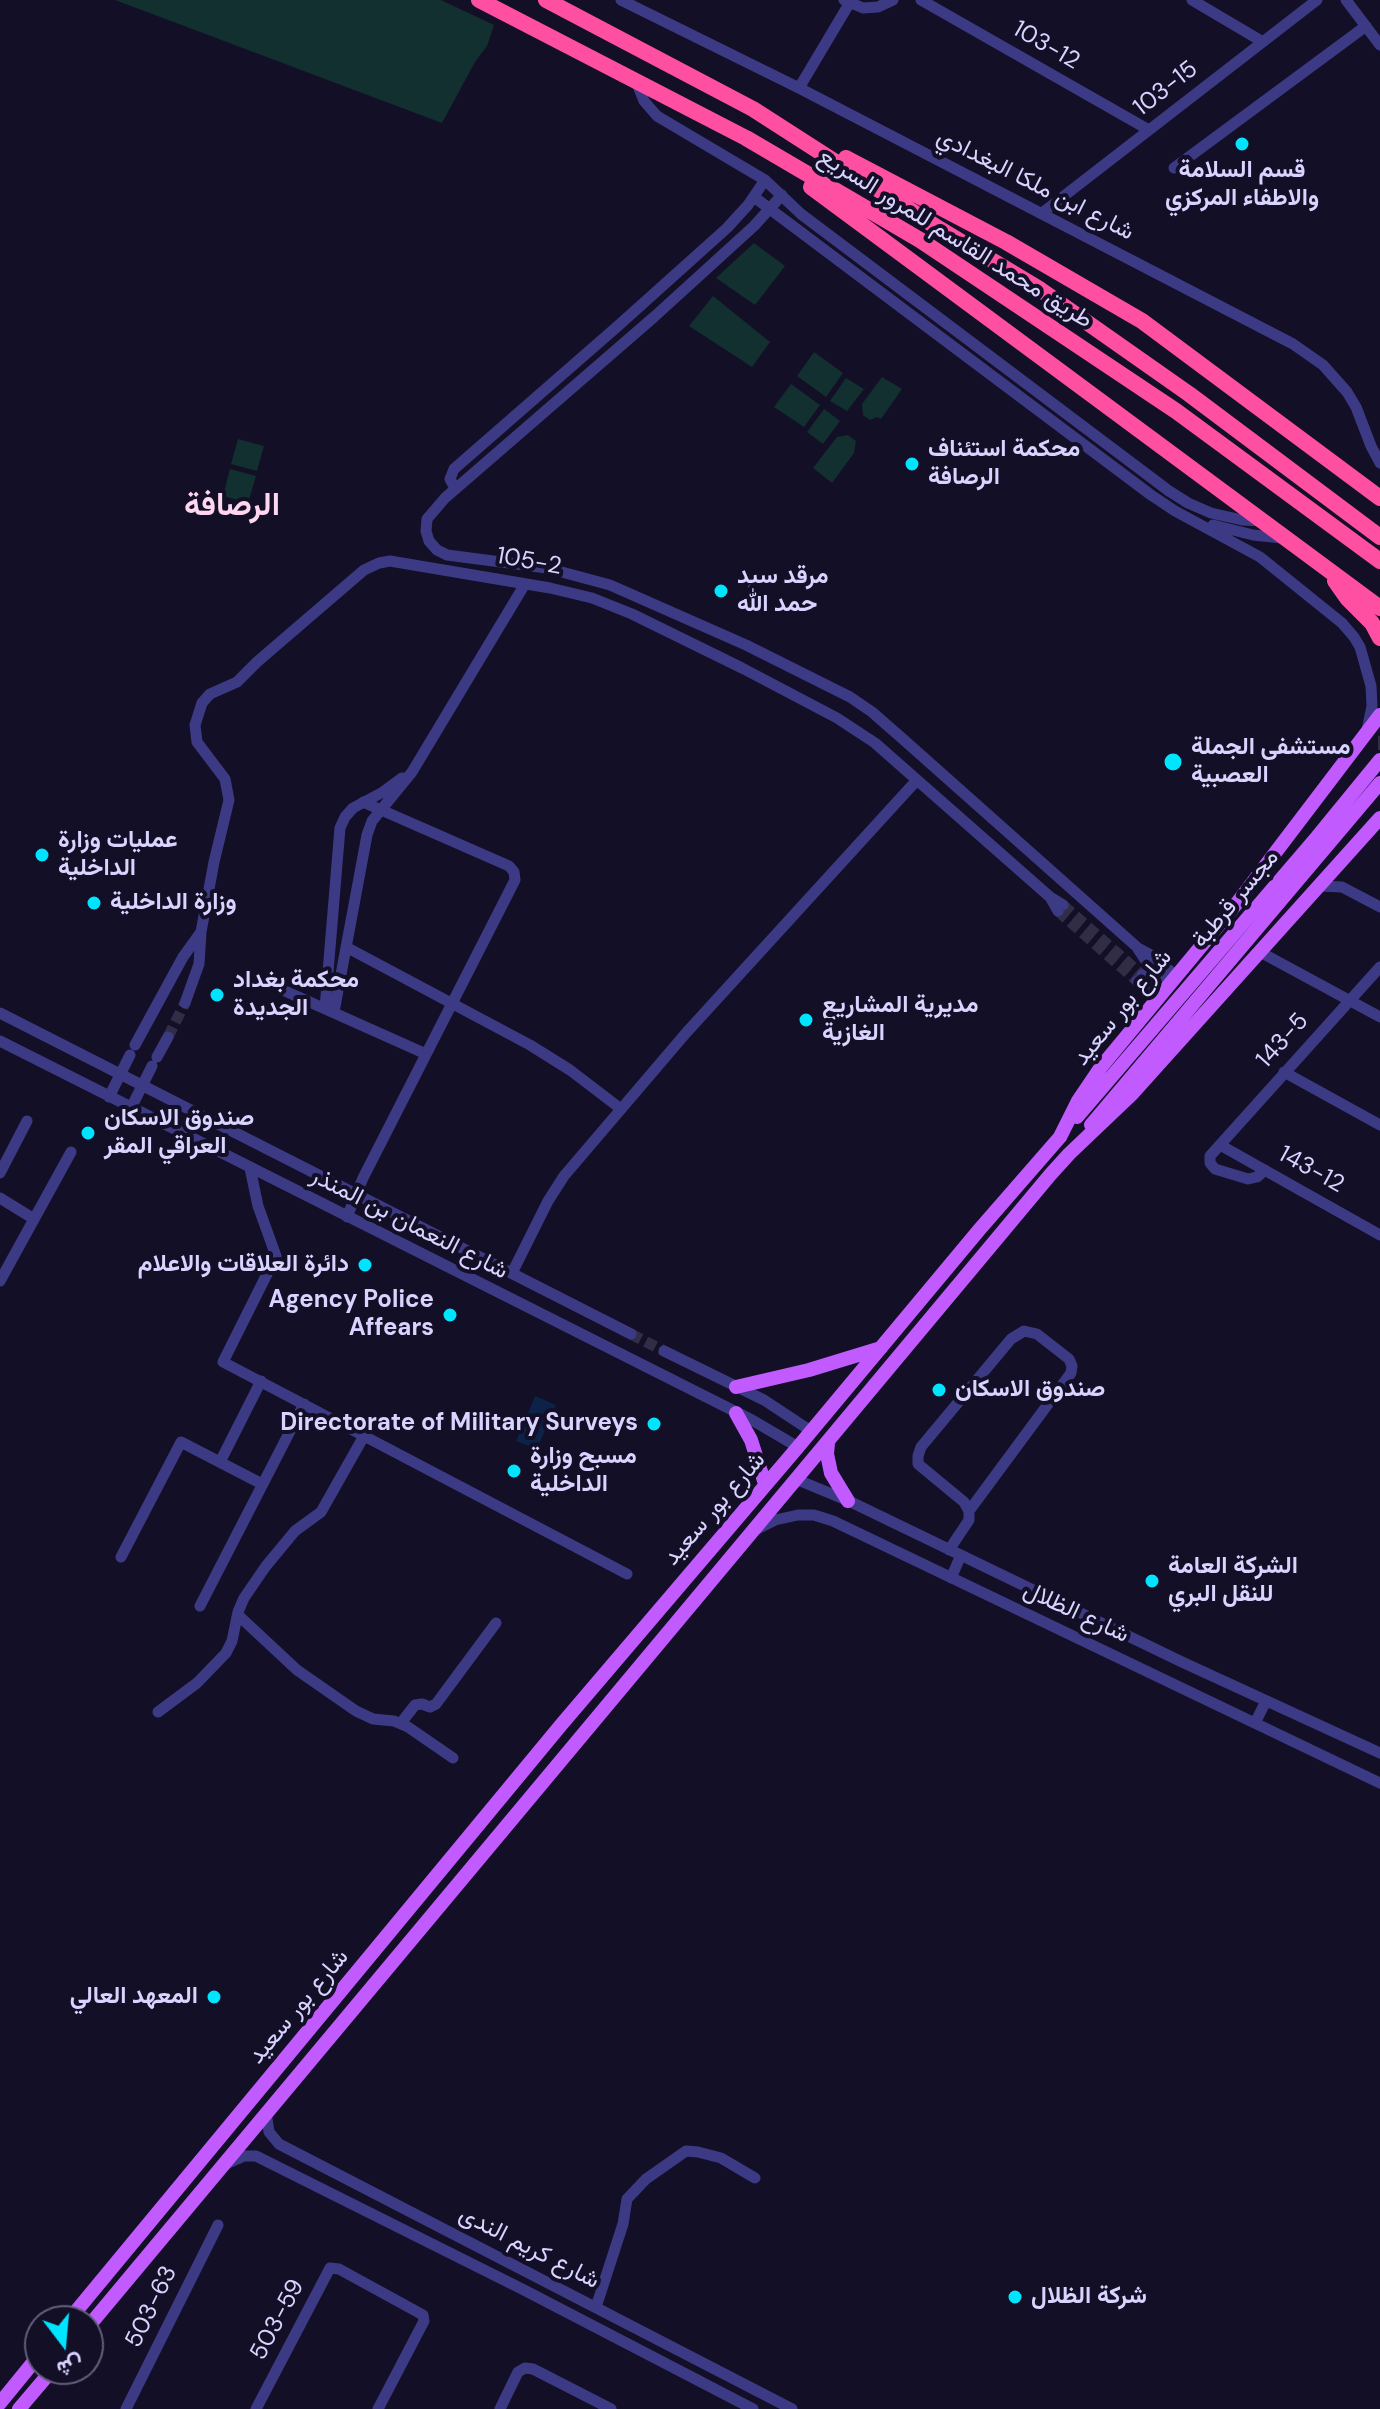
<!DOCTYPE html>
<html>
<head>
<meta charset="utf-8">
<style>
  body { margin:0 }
  #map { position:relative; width:1380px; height:2409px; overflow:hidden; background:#130f26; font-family:"DM Sans",Vazirmatn,sans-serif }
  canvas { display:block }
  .north { position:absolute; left:24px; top:2305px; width:80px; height:80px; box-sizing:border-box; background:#130f26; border:2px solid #625e7d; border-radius:50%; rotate:164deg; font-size:22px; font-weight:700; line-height:32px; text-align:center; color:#d9d4ff }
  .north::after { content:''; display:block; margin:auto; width:28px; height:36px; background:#00e5ff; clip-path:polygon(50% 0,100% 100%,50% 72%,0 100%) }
</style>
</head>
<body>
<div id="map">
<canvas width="1380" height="2409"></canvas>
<div class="north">ش</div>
</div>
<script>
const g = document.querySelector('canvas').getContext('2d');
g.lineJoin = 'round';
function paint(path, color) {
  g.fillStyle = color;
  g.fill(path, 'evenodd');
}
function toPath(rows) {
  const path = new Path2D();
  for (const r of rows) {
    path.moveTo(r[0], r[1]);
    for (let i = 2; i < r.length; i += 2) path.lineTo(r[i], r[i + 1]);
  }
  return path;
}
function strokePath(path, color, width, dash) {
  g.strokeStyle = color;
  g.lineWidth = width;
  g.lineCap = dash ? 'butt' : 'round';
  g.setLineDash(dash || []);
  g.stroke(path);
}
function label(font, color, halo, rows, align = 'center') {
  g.font = font + ' "DM Sans",Vazirmatn,sans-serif';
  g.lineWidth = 8;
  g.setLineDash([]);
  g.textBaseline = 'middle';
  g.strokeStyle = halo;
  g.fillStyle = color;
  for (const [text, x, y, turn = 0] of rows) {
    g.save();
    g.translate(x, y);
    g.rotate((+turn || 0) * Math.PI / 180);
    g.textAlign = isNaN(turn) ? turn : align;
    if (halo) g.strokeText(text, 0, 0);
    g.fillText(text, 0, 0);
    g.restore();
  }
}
paint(toPath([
  [115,0,441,0,494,25,487,46,475,62,442,123],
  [754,243,785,266,755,305,716,278],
  [713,296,770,342,752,367,689,326],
  [814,352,843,373,826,397,797,376],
  [882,377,902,389,881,419,877,417,870,420,863,415,862,404],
  [846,378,864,389,847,411,830,401],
  [791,384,820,405,804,427,774,407],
  [824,409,840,421,823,444,807,432],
  [848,435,856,441,854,453,832,483,813,468,837,437],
  [238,439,264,446,257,471,231,464],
  [230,469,256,476,248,503,223,496]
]), '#12302f');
paint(toPath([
  [535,1396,556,1405,537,1449,516,1441]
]), '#0c2248');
strokePath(toPath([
  [1063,905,1142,975],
  [1058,911,1137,981],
  [168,1037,185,1003],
  [631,1334,664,1351]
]), '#312d47', 11, [11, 5.5]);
strokePath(toPath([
  [1378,743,1380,743]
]), '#312d47', 14, [14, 7]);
strokePath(toPath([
  [621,0,799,88,1293,344,1323,365,1347,392,1356,407,1371,446,1380,463],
  [844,0,863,8,878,7,893,0],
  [921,0,1149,130],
  [1192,0,1263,42],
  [1346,0,1380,45],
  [636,81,644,101,657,116,765,180,801,214,1169,491,1188,503,1211,513,1242,520,1263,521],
  [799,88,849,4],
  [1174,168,1366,26],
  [782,195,754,226,654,317,445,498,427,519,426,531,429,541,437,550,447,555,547,568,610,585,746,645,850,697,872,712,904,740,1138,948,1151,955,1176,976],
  [754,197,1151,495,1175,511,1260,557,1342,623,1354,637,1360,647,1371,686,1372,706,1367,730],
  [1042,213,1317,0],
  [455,488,450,479,454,469,619,325,727,228,748,205,765,180],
  [1213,525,1253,535,1282,538],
  [1319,886,1342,887,1380,907],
  [1050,897,1058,911],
  [346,947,530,1045,570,1070,621,1109],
  [1138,949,1146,961,1171,982],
  [1260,952,1380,1017],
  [1142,975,1162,992],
  [1137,981,1156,999],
  [285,991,426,1054],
  [185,1003,199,964,201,932,214,862,229,800,225,779,197,742,195,725,202,703,210,694,237,682,257,662,364,570,379,563,390,561,550,588,592,598,632,614,742,668,837,718,875,743,1050,897,1063,905],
  [325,1008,340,828,345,817,353,808,383,792,402,778],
  [334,1012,367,835,372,821,412,772,525,584],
  [0,1013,631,1334],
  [0,1041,752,1420,798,1447],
  [135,1045,183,957,201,932],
  [157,1057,168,1037],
  [1284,1072,1380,1125],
  [109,1097,130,1055],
  [131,1108,152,1066],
  [1220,1145,1380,1235],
  [250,1168,258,1206,276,1256,223,1362,627,1574],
  [1265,1170,1257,1177,1248,1179,1215,1169,1210,1163,1210,1156,1380,967],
  [0,1173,27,1121],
  [0,1198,34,1219],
  [347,1217,363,1178,515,880,514,872,509,866,363,802],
  [512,1273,548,1201,564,1176,686,1033,917,780],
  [0,1281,71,1152],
  [664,1351,764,1400,811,1431],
  [220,1462,261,1381],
  [798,1480,851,1502,1182,1662,1380,1753],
  [757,1529,775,1520,798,1515,814,1515,833,1521,1380,1783],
  [949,1550,969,1520,969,1511,1071,1373,1072,1366,1069,1359,1037,1334,1024,1331,1011,1339,921,1447,918,1456,918,1464,964,1502,969,1511],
  [121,1557,181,1442,262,1484],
  [951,1578,961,1555],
  [200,1606,304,1404],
  [238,1615,297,1670,356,1711,373,1719,394,1721,408,1727,453,1758],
  [158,1712,197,1683,226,1653,232,1641,238,1612,244,1598,266,1566,295,1531,321,1512,364,1436],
  [401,1723,415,1705,422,1704,430,1707,436,1704,496,1623],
  [1255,1723,1266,1701],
  [266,2112,269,2132,279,2144,792,2409],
  [226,2164,244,2156,256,2156,524,2290,753,2409],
  [596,2307,623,2224,627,2199,646,2179,686,2151,698,2152,721,2158,755,2178],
  [126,2409,218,2225],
  [256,2409,330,2268,339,2269,423,2315,424,2321,378,2409],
  [500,2409,518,2372,525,2368,533,2369,611,2409]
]), '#3d3a85', 11);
strokePath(toPath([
  [1077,1117,1317,837,1380,760],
  [1091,1125,1380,783],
  [736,1387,809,1370,881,1348],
  [736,1413,751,1440,765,1484],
  [828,1443,827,1454,831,1473,848,1501],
  [68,2321,561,1725,798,1447,979,1230,1060,1137,1078,1101,1101,1067,1237,903,1380,715],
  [88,2327,1050,1175,1069,1154,1131,1095,1380,818],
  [0,2403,40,2354],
  [19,2409,53,2369]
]), '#c25bff', 14);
strokePath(toPath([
  [479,0,746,138,920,240,1176,411,1380,561],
  [546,0,753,109,935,226,1038,288,1189,394,1380,537],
  [846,158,1006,242,1142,321,1380,498],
  [811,187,1380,608],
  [1335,581,1347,598,1372,623,1380,638]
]), '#ff4fa3', 16);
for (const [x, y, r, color] of [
  [1242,144,8,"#00e5ff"],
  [912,464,8,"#00e5ff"],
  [721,591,8,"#00e5ff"],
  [1173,762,10,"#00e5ff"],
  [42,855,8,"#00e5ff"],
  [94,903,8,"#00e5ff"],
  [217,995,8,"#00e5ff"],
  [806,1020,8,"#00e5ff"],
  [88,1133,8,"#00e5ff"],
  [365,1265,8,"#00e5ff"],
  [450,1315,8,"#00e5ff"],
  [939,1390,8,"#00e5ff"],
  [654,1424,8,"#00e5ff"],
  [514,1471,8,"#00e5ff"],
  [1152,1581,8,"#00e5ff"],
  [214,1997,8,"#00e5ff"],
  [1015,2297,8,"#00e5ff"]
]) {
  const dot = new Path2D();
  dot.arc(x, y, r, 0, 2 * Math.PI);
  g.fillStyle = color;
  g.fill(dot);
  strokePath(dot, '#130f26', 3);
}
label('24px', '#d9d4ff', '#130f26', [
  ["103-12",1046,46,30],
  ["103-15",1166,89,-38],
  ["شارع ابن ملكا البغدادي",1035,185,27],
  ["طريق محمد القاسم للمرور السريع",955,239,32],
  ["105-2",529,562,10],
  ["مجسر قرطبة",1236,899,-50],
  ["شارع بور سعيد",1123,1008,-51],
  ["143-5",1283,1041,-48],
  ["143-12",1311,1170,29],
  ["شارع النعمان بن المنذر",409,1224,27],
  ["شارع بور سعيد",715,1509,-49],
  ["شارع الظلال",1076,1613,25],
  ["شارع بور سعيد",299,2007,-50],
  ["شارع كريم الندى",529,2248,27],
  ["503-63",152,2307,-64],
  ["503-59",278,2320,-62]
]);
label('bold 24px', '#d9d4ff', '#130f26', [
  ["قسم السلامة",1242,171,"center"],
  ["والاطفاء المركزي",1242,199,"center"],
  ["محكمة استئناف",928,450],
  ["الرصافة",928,478],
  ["مرقد سيد",737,577],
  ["حمد الله",737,605],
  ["مستشفى الجملة",1191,748],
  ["العصبية",1191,776],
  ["عمليات وزارة",58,841],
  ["الداخلية",58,869],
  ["وزارة الداخلية",110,903],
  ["محكمة بغداد",233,981],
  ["الجديدة",233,1009],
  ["مديرية المشاريع",822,1006],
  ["الغازية",822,1034],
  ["صندوق الاسكان",104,1119],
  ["العراقي المقر",104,1147],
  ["دائرة العلاقات والاعلام",349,1265,"right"],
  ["Agency Police",434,1301,"right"],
  ["Affears",434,1329,"right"],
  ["صندوق الاسكان",955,1390],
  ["Directorate of Military Surveys",638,1424,"right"],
  ["مسبح وزارة",530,1457],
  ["الداخلية",530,1485],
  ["الشركة العامة",1168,1567],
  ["للنقل البري",1168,1595],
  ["المعهد العالي",198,1997,"right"],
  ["شركة الظلال",1031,2297]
], 'left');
label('bold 32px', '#ffd6f0', '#130f26', [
  ["الرصافة",232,507]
]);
</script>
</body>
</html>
